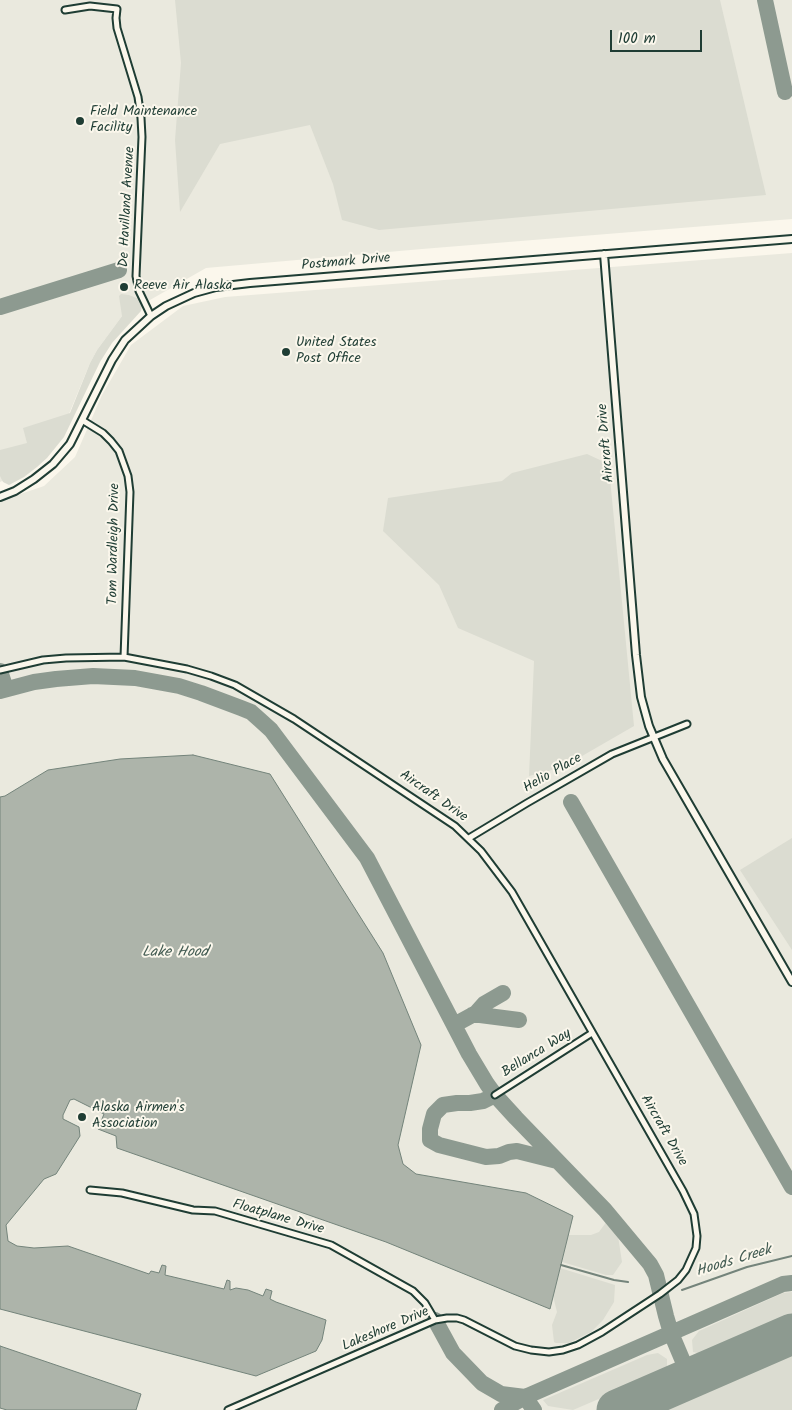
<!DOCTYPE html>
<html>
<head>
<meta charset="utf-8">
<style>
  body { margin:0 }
  #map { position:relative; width:792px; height:1410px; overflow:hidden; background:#fbf7ec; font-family:Kalam,sans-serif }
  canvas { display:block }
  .scale { position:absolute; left:610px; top:30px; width:92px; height:22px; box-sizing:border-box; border:2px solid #1f3d34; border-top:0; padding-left:6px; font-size:15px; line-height:18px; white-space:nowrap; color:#1f3d34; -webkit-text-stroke:4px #fbf7ec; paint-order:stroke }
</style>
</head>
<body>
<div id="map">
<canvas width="792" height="1410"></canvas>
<div class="scale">100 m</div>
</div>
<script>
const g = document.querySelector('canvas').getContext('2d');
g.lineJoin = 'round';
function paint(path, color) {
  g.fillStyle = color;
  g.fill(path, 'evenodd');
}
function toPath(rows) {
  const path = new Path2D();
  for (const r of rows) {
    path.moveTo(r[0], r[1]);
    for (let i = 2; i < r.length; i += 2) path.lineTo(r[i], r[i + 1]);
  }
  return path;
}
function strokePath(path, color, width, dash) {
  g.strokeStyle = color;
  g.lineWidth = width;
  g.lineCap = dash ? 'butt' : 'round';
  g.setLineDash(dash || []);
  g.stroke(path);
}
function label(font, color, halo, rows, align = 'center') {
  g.font = font + ' Kalam,sans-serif';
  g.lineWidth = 4;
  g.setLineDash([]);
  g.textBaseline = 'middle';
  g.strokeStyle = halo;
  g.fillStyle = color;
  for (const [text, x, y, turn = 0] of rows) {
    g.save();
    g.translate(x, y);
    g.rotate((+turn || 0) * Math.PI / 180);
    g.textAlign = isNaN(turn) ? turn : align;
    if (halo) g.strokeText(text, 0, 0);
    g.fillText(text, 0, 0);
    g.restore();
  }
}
paint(toPath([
  [0,0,792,0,792,219,422,249,206,268,122,316,97,350,90,363,64,426,38,464,0,482],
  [792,253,792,1383,728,1410,0,1410,0,501,44,486,75,457,102,395,131,345,183,306,225,297]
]), '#eae9de');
paint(toPath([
  [175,0,720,0,766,195,379,230,342,220,333,184,310,125,220,144,180,212,175,140,181,63],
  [121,294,129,295,139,299,142,306,141,311,112,343,100,362,64,437,47,458,37,467,24,477,9,485,3,482,0,476,0,450,27,443,23,428,70,413,90,363,97,350,122,316,119,296],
  [587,454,600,460,609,468,634,726,563,767,529,776,534,661,458,628,439,585,383,531,388,498,502,481,512,473],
  [792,838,792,950,740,870],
  [607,1221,618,1236,622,1262,613,1275,606,1275,562,1262,568,1235,591,1235,599,1232],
  [560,1268,615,1285,614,1302,603,1320,591,1332,569,1343,556,1343,554,1342,552,1325,557,1312,553,1296],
  [792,1292,792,1315,702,1354,693,1352,692,1340,699,1331,783,1293],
  [658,1353,667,1359,667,1367,664,1371,573,1410,548,1406,543,1400,647,1355],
  [792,1353,792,1410,663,1410]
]), '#dbdcd1');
const water = toPath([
  [193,755,270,774,383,953,421,1045,398,1145,403,1164,416,1174,526,1193,573,1216,550,1309,386,1242,117,1148,116,1136,98,1129,104,1114,74,1099,70,1100,63,1115,63,1119,79,1127,80,1136,56,1174,44,1179,6,1225,8,1241,17,1246,34,1248,68,1246,149,1274,151,1271,159,1273,162,1265,166,1266,165,1275,224,1289,227,1280,230,1281,230,1290,236,1288,248,1290,263,1296,266,1289,272,1291,270,1299,276,1302,326,1320,322,1340,316,1351,256,1376,0,1309,0,797,5,796,48,770,120,759,193,755],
  [0,1346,141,1394,136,1410,7,1410,0,1408,0,1346]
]);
paint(water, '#adb4aa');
strokePath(water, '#74847b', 1);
strokePath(toPath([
  [561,1265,614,1280,628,1282],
  [682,1290,747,1267,792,1256]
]), '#74847b', 2);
strokePath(toPath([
  [765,0,785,92],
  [0,307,119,270],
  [0,671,6,689],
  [0,691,34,682,56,679,93,676,135,678,179,686,201,693,241,708,251,712,260,720,271,730,367,858,469,1054,487,1084,495,1095,516,1118,605,1210,650,1264,656,1275,666,1316,671,1333,690,1378],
  [571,802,792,1187],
  [472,1015,480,1015,519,1020],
  [454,1025,476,1013,484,1004,503,993],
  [495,1095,483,1101,470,1103,457,1103,443,1105,434,1114,430,1129,430,1140,439,1145,486,1157,499,1156,509,1152,517,1151,557,1161],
  [435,1320,453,1353,482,1383,501,1394,525,1397,534,1410],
  [502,1410,525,1397,783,1284,792,1283]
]), '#8d9a90', 16);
strokePath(toPath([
  [617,1410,792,1334]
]), '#8d9a90', 41);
const minor = toPath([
  [65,10,90,6,117,9,116,18,117,28,138,97,141,118,142,137,136,276,139,291,151,316],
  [82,420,103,433,111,441,119,451,128,476,130,492,124,657],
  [0,670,43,660,66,658,124,657,187,669,211,676,235,685,294,719,455,826,481,851,512,892,683,1191,694,1214,697,1236,696,1248,686,1270,678,1280,660,1294,602,1332,578,1345,563,1350,549,1352,531,1350,515,1346,464,1320,457,1318,447,1318,435,1320,228,1410],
  [469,838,527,803,612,754,687,724],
  [495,1095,592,1033],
  [90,1190,122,1193,193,1210,215,1211,331,1245,413,1291,425,1303,435,1320]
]);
const tertiary = toPath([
  [604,254,636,655,641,697,649,726,663,759,792,982],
  [0,497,15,491,34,479,53,464,70,444,112,360,125,340,151,316,166,306,194,293,216,287,250,283,792,239]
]);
strokePath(minor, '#1f3d34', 9);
strokePath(tertiary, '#1f3d34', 10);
strokePath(minor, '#fbf7ec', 5);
strokePath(tertiary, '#fbf7ec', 6);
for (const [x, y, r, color] of [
  [80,121,5,"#1f3d34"],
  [124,287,5,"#1f3d34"],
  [286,352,5,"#1f3d34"],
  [82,1117,5,"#1f3d34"]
]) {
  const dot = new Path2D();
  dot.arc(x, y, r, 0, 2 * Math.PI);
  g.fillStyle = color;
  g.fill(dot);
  strokePath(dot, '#fbf7ec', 2);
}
label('14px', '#1f3d34', '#fbf7ec', [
  ["Field Maintenance",90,113],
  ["Facility",90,129],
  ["Reeve Air Alaska",134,287],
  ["United States",296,344],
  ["Post Office",296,360],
  ["Alaska Airmen's",92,1109],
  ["Association",92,1125]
], 'left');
label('14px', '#1f3d34', '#fbf7ec', [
  ["De Havilland Avenue",128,207,-87],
  ["Postmark Drive",346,263,-5],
  ["Aircraft Drive",607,443,-95],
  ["Tom Wardleigh Drive",115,544,-89],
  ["Helio Place",553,774,-30],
  ["Aircraft Drive",433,797,35],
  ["Bellanca Way",537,1054,-32],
  ["Aircraft Drive",663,1131,60],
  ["Floatplane Drive",278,1218,16],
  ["Lakeshore Drive",386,1330,-23]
]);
label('italic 15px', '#425b52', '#fbf7ec', [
  ["Lake Hood",175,953],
  ["Hoods Creek",734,1262,-17]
]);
</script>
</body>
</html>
